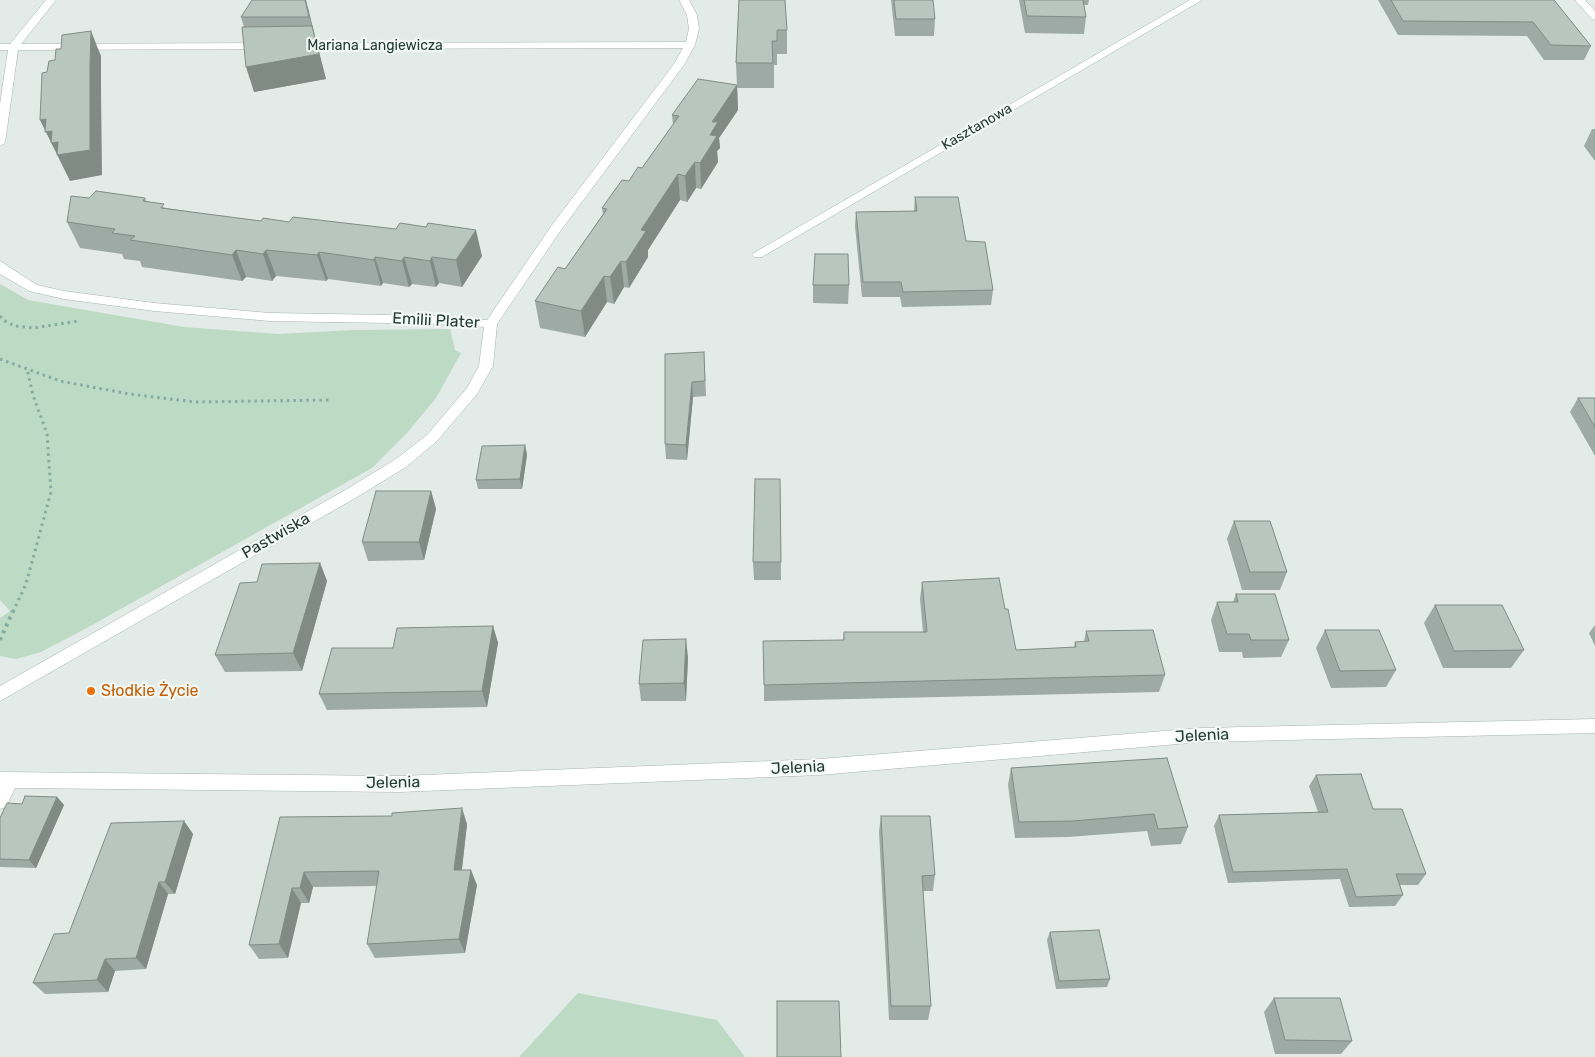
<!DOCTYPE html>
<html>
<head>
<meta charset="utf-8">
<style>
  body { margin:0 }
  canvas { display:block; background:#e2ebe7 }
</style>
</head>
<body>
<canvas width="1595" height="1057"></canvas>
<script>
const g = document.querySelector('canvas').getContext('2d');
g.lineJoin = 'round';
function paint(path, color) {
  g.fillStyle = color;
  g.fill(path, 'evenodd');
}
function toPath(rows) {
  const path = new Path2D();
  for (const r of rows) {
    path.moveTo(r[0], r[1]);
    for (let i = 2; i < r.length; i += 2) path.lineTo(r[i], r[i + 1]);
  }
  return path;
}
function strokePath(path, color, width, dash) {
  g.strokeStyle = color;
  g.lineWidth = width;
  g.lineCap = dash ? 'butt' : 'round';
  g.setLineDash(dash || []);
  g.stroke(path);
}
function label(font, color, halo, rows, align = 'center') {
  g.font = font + ' Rubik,sans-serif';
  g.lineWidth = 4.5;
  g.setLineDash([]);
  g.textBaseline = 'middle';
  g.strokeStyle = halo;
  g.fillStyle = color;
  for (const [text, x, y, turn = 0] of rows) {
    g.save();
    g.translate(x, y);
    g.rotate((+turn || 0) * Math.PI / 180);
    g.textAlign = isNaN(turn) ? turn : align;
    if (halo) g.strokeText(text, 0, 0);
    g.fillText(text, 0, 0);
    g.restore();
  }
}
paint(toPath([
  [0,284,28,300,184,327,278,334,354,330,450,329,455,350,461,353,436,398,407,433,372,468,85,629,41,652,16,659,0,656,0,618,10,611,0,600],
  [578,993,717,1020,745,1057,519,1057]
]), '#bddac5');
const minor = toPath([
  [46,0,56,0,21,44,263,43,268,46,263,49,18,50,5,143,0,146,0,104,8,50,0,50,0,44,10,44,46,0],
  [679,0,689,0,697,15,699,29,695,45,684,65,561,230,497,324,493,366,477,394,437,441,406,467,357,497,0,701,0,686,347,489,396,459,427,435,467,388,479,366,484,327,449,324,270,321,154,311,64,299,29,291,0,274,0,261,37,285,64,291,154,303,270,313,449,316,487,320,552,225,674,64,683,48,296,49,291,46,296,43,686,42,689,29,687,15,679,0],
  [1190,0,1202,0,762,257,754,257,752,254,1190,0],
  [1575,0,1585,0,1595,11,1595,20,1592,19,1575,0],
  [1595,719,1595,733,1201,742,820,775,400,792,15,788,6,807,0,809,0,772,400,776,820,759,1201,728,1595,719]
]);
strokePath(minor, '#a5b3ae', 1);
strokePath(toPath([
  [0,316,3,320,15,326,34,328,78,321],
  [0,359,60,381,129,394,195,402,332,400],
  [13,612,26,584,51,492,47,434,33,395,27,369]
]), '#85aca0', 3, [2.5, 4]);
strokePath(toPath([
  [0,640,13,611]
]), '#85aca0', 4, [3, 4.5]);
paint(minor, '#fff');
paint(toPath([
  [739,0,787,30,787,54,777,54,777,65,774,65,774,88,737,88,736,63],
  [891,0,933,0,935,19,934,36,895,36],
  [1019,0,1089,0,1088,5,1084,5,1086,17,1084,34,1025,33],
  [1378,0,1554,0,1591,46,1584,60,1544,60,1527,36,1398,35],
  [308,8,326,79,254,92,244,27,241,17],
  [737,85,738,110,719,138,720,148,717,151,718,162,701,189,696,188,687,202,680,200,648,250,648,257,629,288,624,287,614,304,607,302,585,337,540,328,535,301,565,269,603,214,602,208,642,168,673,125,672,115],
  [1592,129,1595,129,1595,161,1584,146],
  [915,197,966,241,993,290,991,305,902,307,900,297,862,297,855,226,856,212,914,211],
  [145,198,147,202,166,208,482,256,462,287,439,283,436,287,412,284,409,287,383,283,381,286,328,279,326,281,276,276,272,281,246,277,242,281,142,267,140,261,124,259,122,254,80,248,67,222],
  [813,285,849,285,848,304,813,303],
  [704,352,706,396,693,397,687,460,666,459,665,444],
  [1578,398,1595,398,1595,456,1570,412],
  [525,445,527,455,522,489,478,489,476,480],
  [780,479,781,580,754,580,753,562],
  [431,491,436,509,424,560,368,561,362,542],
  [1234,521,1287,572,1280,590,1242,590,1227,539],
  [320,563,327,581,302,671,225,672,215,655],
  [922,582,1005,609,1016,650,1074,648,1075,642,1084,642,1086,631,1165,675,1159,692,764,701,764,685,843,640,844,632,923,632,920,599],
  [1236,594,1289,640,1281,657,1243,658,1242,652,1219,652,1211,620,1217,602,1233,602],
  [1435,605,1524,650,1511,668,1443,668,1424,623],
  [1595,625,1595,646,1589,633],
  [493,626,498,643,487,707,327,710,319,694,393,648],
  [1325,630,1396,670,1386,687,1331,688,1316,648],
  [688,657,686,701,641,701,639,684],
  [1167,758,1188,827,1181,844,1151,846,1147,831,1068,837,1015,838,1008,785,1011,768],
  [1316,775,1373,809,1426,874,1418,885,1400,885,1403,895,1395,906,1349,907,1340,879,1228,883,1214,826,1219,815,1318,812,1309,786],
  [57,797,64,805,36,868,0,867,0,818,22,804],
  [881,816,935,875,933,891,923,891,931,1006,928,1020,889,1020,879,832],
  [280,817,467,824,462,870,477,885,465,953,375,958,367,944,377,886,313,887,309,903,301,903,288,958,259,959,249,945],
  [184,821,193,834,175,894,168,894,146,969,115,971,108,992,45,994,33,983,69,933],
  [1050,932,1110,979,1107,987,1056,989,1047,940],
  [1274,998,1352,1041,1341,1054,1275,1054,1264,1012]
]), '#9eaaa5');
paint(toPath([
  [305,0,306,0,308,8,316,41],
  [312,26,326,79,254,92,246,67],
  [91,31,101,56,101,91,102,175,70,181,40,120,46,119,90,66],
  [737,85,738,110,719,138,720,148,717,151,718,162,701,189,700,163,710,135,712,122],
  [695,162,696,188,687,202,685,176],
  [678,174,680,200,648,250,648,257,629,288,626,262,641,230],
  [476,230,482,256,462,287,456,260],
  [236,250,246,277,242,281,232,255],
  [266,250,276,276,272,281,263,254],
  [319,252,328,279,326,281,317,255],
  [375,257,383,283,381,286,374,260],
  [404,257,412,284,409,287,402,261],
  [432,257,439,283,436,287,430,261],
  [621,261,624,287,614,304,610,277],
  [604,276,607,302,585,337,581,311],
  [692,382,693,397,687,460,686,445],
  [525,445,527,455,522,489,520,479],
  [431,491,436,509,424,560,419,542],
  [320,563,327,581,302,671,293,653],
  [493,626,498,643,487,707,482,691],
  [686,639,688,657,686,701,684,683],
  [57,797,64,805,36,868,29,860],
  [462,808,467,824,460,885,454,870],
  [184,821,193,834,175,894,165,882],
  [471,870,477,885,465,953,459,939],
  [304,872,313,887,309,903,300,888],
  [159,882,168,894,146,969,136,958],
  [292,888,301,903,288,958,279,944],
  [105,959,115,971,108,992,97,980]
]), '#818b86');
const building = toPath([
  [252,0,305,0,309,17,241,17,252,0],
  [739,0,785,0,787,30,777,30,777,41,772,41,773,63,736,63,739,0],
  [894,0,933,0,935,19,896,19,894,0],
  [1024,0,1083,0,1086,17,1027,16,1024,0],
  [1391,0,1554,0,1591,46,1551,45,1533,22,1403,21,1391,0],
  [312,26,319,54,246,67,242,27,312,26],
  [91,31,90,66,90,150,57,155,58,142,51,143,52,131,45,132,46,119,40,120,42,73,47,72,49,61,55,60,56,49,61,49,62,35,91,31],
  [698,79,737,85,712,122,718,122,710,135,717,136,700,163,695,162,685,176,678,174,641,230,646,231,626,262,621,261,610,277,604,276,581,311,535,301,558,267,565,269,607,209,602,208,622,180,629,181,638,167,642,168,679,116,672,115,698,79],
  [96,191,145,198,143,201,164,204,161,208,261,221,263,218,289,222,293,217,396,229,400,223,426,227,428,223,476,230,456,260,432,257,430,261,404,257,402,261,375,257,374,260,319,252,317,255,266,250,263,254,236,250,232,255,130,240,135,236,112,233,115,229,67,222,71,196,89,198,96,191],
  [915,197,958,197,966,241,985,242,993,290,903,292,901,282,863,282,856,212,917,211,915,197],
  [815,254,848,254,849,285,813,285,815,254],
  [704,352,705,381,692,382,686,445,665,444,665,354,704,352],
  [1578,398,1595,398,1595,427,1578,398],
  [525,445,520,479,476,480,482,446,525,445],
  [755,479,780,479,781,562,753,562,755,479],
  [376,491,431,491,419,542,362,542,376,491],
  [1234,521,1270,521,1287,572,1250,572,1234,521],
  [320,563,293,653,215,655,240,583,257,582,262,564,320,563],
  [999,578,1005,609,1008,609,1016,650,1076,647,1075,642,1089,641,1086,631,1153,630,1165,675,764,685,763,641,844,640,844,632,927,632,922,582,999,578],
  [1236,594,1275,594,1289,640,1251,640,1249,634,1227,634,1217,602,1238,602,1236,594],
  [1435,605,1502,605,1524,650,1454,651,1435,605],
  [493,626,482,691,319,694,332,648,393,648,397,628,493,626],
  [1325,630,1379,630,1396,670,1340,671,1325,630],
  [686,639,684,683,639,684,643,640,686,639],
  [1167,758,1188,827,1158,829,1154,814,1073,821,1019,822,1011,768,1167,758],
  [1361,774,1373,809,1402,809,1426,874,1396,874,1403,895,1356,897,1347,869,1233,872,1219,815,1328,812,1316,775,1361,774],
  [25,796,57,797,29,860,0,859,0,818,7,803,22,804,25,796],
  [462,808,454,870,471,870,459,939,367,944,379,871,304,872,300,888,292,888,279,944,249,945,280,817,392,816,392,813,462,808],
  [881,816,930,816,935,875,922,876,931,1006,891,1006,881,816],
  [184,821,165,882,159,882,136,958,105,959,97,980,33,983,54,934,69,933,111,823,184,821],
  [1099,930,1110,979,1059,981,1050,932,1099,930],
  [1274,998,1340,998,1352,1041,1285,1040,1274,998],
  [777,1001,839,1001,841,1057,777,1057,777,1001]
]);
paint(building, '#b8c6c0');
strokePath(building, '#818b86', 1);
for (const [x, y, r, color] of [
  [91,691,5,"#e8710a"]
]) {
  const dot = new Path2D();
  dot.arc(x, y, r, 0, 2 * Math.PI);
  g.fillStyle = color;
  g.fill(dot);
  strokePath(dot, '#f2f8f5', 2);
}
label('14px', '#243b34', '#f2f8f5', [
  ["Mariana Langiewicza",375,46],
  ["Kasztanowa",977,127,-30]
]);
label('16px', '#243b34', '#f2f8f5', [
  ["Emilii Plater",436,321,3],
  ["Pastwiska",276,536,-30],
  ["Jelenia",1202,736,-3],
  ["Jelenia",798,768,-3],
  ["Jelenia",393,783,-1]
]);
label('16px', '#c56008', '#f2f8f5', [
  ["Słodkie Życie",101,691]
], 'left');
</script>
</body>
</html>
